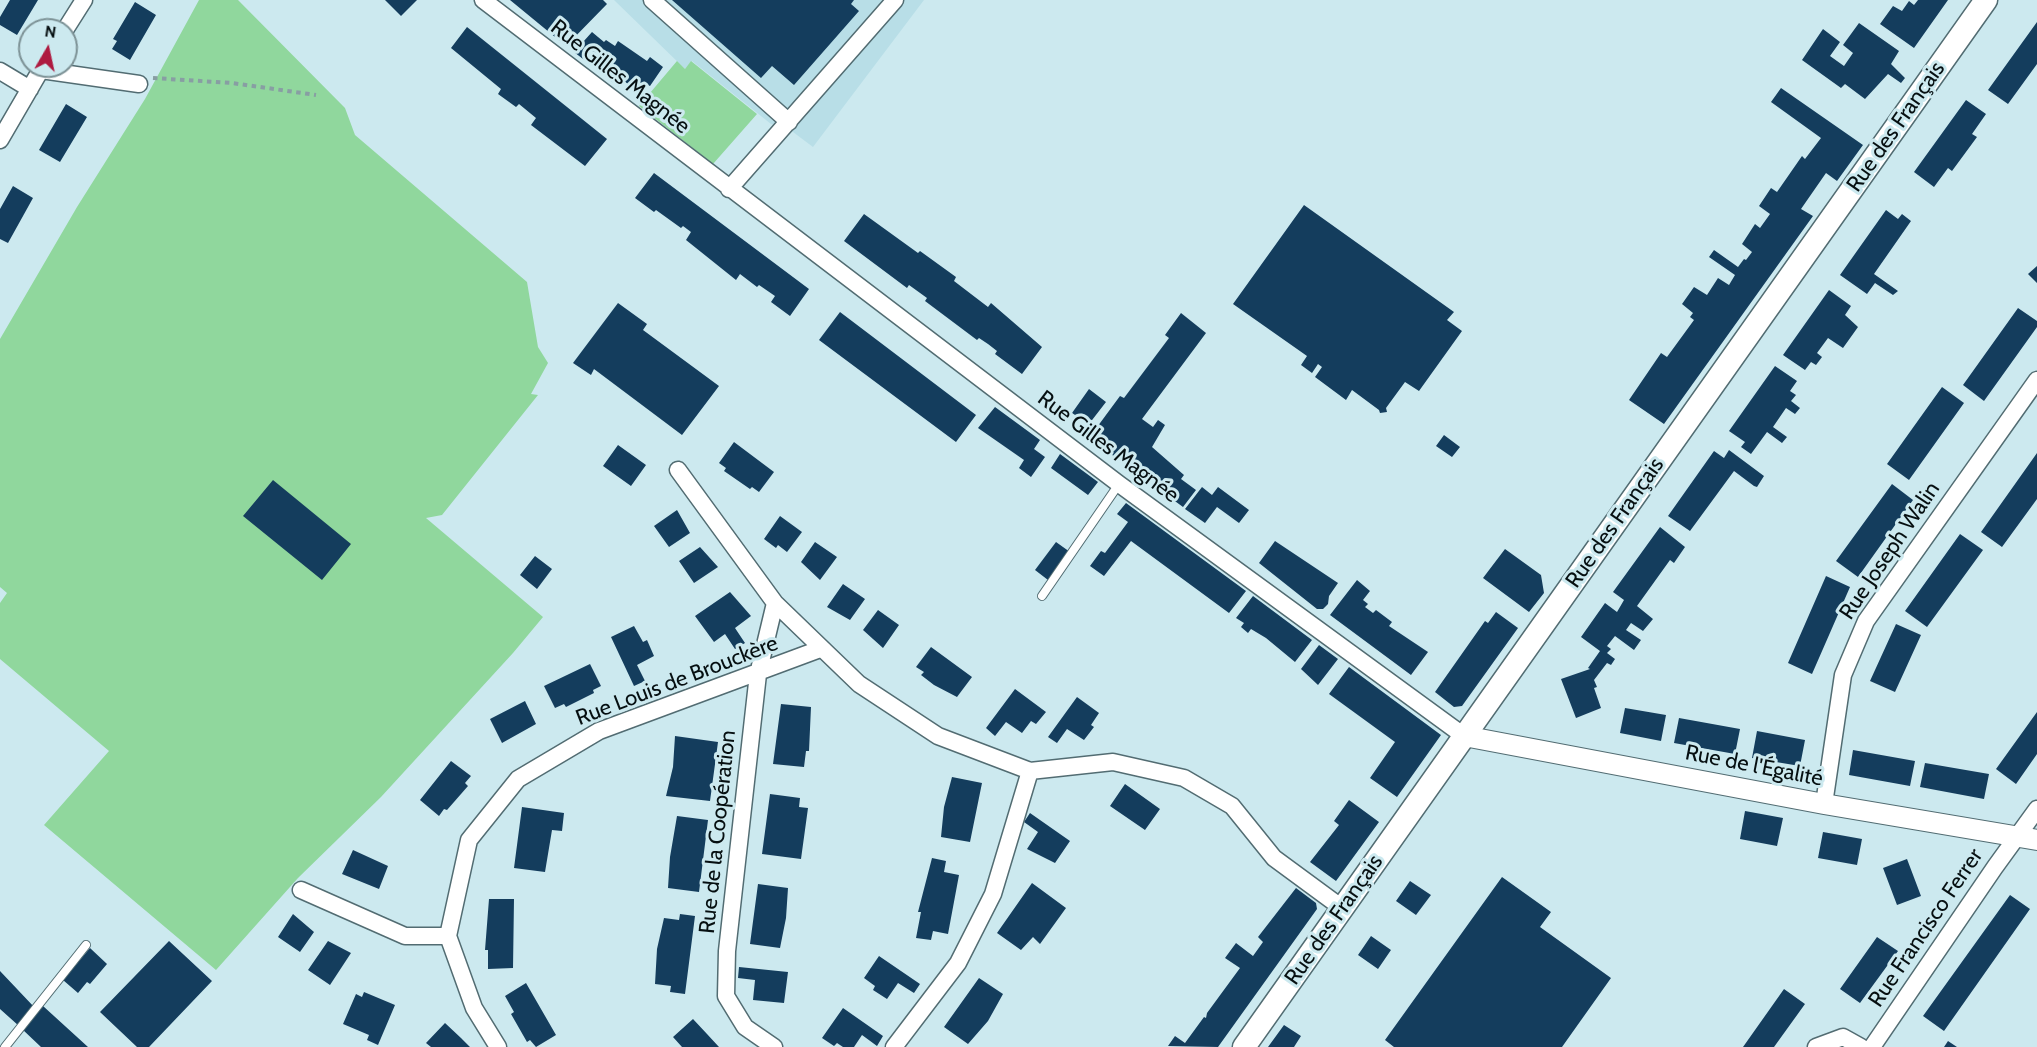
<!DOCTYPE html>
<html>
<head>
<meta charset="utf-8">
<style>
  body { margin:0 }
  #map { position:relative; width:2037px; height:1047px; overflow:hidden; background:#cce9ef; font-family:Cabin,sans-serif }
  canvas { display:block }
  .north { position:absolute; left:18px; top:18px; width:60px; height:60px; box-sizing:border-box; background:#cce9ef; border:2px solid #7d9296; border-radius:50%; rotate:9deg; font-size:16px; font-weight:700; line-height:24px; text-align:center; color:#060f11 }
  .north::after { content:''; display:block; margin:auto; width:21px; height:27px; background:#ae1a40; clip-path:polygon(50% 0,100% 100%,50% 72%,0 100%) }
</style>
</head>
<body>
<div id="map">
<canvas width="2037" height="1047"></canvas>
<div class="north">N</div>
</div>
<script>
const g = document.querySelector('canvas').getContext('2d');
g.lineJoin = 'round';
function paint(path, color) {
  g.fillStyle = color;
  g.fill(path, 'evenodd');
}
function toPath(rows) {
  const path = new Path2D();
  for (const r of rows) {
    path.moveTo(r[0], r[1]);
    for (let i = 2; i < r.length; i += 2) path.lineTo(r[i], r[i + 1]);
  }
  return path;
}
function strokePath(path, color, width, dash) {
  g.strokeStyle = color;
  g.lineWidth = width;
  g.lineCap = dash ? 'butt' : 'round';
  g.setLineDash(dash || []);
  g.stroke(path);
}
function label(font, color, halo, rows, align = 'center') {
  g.font = font + ' Cabin,sans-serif';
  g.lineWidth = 6;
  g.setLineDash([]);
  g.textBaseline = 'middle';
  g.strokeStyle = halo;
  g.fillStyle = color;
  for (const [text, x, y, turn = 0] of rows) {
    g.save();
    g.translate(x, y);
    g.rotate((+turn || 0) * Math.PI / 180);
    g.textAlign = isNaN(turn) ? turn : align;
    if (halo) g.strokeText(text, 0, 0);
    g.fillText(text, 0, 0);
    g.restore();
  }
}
paint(toPath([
  [614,0,924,0,813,147,793,132,771,124,692,61,685,69]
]), '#b8dee7');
paint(toPath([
  [199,0,238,0,345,108,355,135,527,282,538,347,548,363,531,394,538,395,442,515,426,518,543,617,513,653,381,797,298,878,216,970,44,825,109,751,0,659,0,603,7,593,0,587,0,339,77,207,145,99],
  [677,61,685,69,691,61,757,114,713,164,639,106]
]), '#90d79d');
paint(toPath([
  [10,0,38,0,17,35,0,25,0,17],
  [385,0,417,0,401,16],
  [510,0,603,0,607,4,566,46],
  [672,0,854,0,851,4,859,11,794,85,772,66,761,78],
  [1918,0,1948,0,1914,48,1880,24,1893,6,1902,11,1909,1,1914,5],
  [135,2,156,15,130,60,112,49,117,41,113,39],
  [2037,22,2037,64,2008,104,1988,90],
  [1859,23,1899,51,1891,64,1905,78,1901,83,1888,74,1865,99,1845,84,1841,88,1802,60,1823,29,1840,42,1830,56,1844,66,1853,53,1843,45],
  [467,27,607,139,585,166,531,125,536,118,519,104,516,107,498,94,501,89,451,48],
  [592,32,604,42,606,40,615,46,618,41,647,61,650,57,663,67,650,86,644,83,640,88,631,81,628,84,624,81,619,87,574,52],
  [1781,88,1863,145,1837,181,1826,173,1801,209,1813,216,1664,424,1629,400,1661,353,1667,357,1694,320,1690,317,1693,313,1682,304,1694,287,1707,295,1718,278,1729,285,1735,275,1709,257,1714,250,1738,267,1744,259,1746,260,1752,252,1742,244,1755,224,1760,228,1770,214,1759,206,1771,188,1777,192,1802,156,1805,159,1821,138,1771,102],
  [1966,100,1986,114,1972,134,1977,137,1952,171,1948,168,1934,187,1914,172],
  [66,104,87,117,60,162,39,150],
  [654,173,809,289,790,316,771,302,775,296,759,285,757,287,740,274,736,280,686,240,691,232,683,226,681,228,656,210,654,212,635,198],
  [13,186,33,198,8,243,0,239,0,209],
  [1304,205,1454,312,1447,320,1462,331,1419,391,1405,382,1386,408,1387,412,1380,413,1379,410,1352,390,1346,400,1315,377,1322,367,1318,364,1312,373,1301,365,1307,356,1233,304],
  [1886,210,1898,219,1902,214,1911,221,1874,274,1898,291,1893,295,1875,283,1867,294,1840,275],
  [864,214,918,253,920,251,956,277,954,281,988,307,991,303,1042,347,1022,374,995,354,997,351,988,344,979,338,977,340,925,301,927,298,909,285,907,288,844,241],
  [2037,266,2037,283,2028,274],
  [1829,290,1851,306,1845,315,1858,327,1843,348,1828,338,1817,353,1822,357,1816,365,1811,362,1805,370,1783,355],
  [618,303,647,324,643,330,719,386,682,435,594,369,591,375,573,363],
  [2018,308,2037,321,2037,327,1984,401,1963,385],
  [840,312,976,415,956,442,819,340],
  [1181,313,1206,333,1142,419,1153,427,1158,420,1165,425,1152,447,1184,475,1181,479,1196,490,1183,507,1089,438,1120,396,1124,398,1169,338,1165,335],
  [1775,366,1797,381,1790,391,1796,395,1791,401,1800,408,1795,414,1786,408,1773,427,1787,437,1782,443,1767,432,1751,454,1741,447,1745,442,1729,431],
  [1942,387,1964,403,1909,480,1887,464],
  [1089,389,1106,402,1089,424,1072,413],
  [995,407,1040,440,1034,449,1045,457,1031,477,1019,468,1024,460,978,428],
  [1444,435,1460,447,1452,457,1436,446],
  [734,442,774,472,759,492,752,487,750,489,724,471,726,468,719,463],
  [618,445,646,465,631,486,603,466],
  [1729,450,1764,476,1757,487,1754,486,1734,471,1690,531,1668,516,1714,451,1724,458],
  [2037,453,2037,499,2002,547,1981,532],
  [1060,454,1098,482,1088,495,1051,468],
  [273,480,351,544,322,580,243,516],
  [1892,484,1913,500,1858,577,1836,561],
  [1202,487,1212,495,1218,487,1249,510,1239,523,1217,507,1205,523,1185,509],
  [1126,503,1246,591,1229,613,1131,541,1104,576,1090,566,1101,551,1105,553,1128,522,1117,514],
  [677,510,690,533,669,547,654,526],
  [780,516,802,532,787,552,778,545,776,548,764,539],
  [1660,527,1685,547,1674,563,1670,560,1637,606,1653,619,1643,631,1631,623,1626,630,1641,640,1634,650,1615,636,1607,646,1611,649,1607,653,1615,659,1611,665,1607,663,1594,680,1597,687,1594,688,1601,708,1576,718,1561,679,1590,669,1588,668,1600,651,1581,637,1605,603,1617,612,1624,600,1613,592],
  [1960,534,1983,550,1927,627,1905,611],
  [1275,541,1338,583,1329,596,1328,604,1323,609,1317,609,1259,563],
  [815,542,837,557,820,580,801,562],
  [1056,542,1070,552,1048,580,1035,570],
  [700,547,718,567,694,583,679,561],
  [1505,549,1541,575,1544,593,1529,612,1483,578],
  [535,556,552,569,537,589,520,575],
  [1826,576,1850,587,1812,674,1788,663],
  [1357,580,1370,591,1363,600,1368,604,1365,607,1373,613,1376,610,1392,622,1389,626,1428,652,1411,675,1330,615],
  [843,584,865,599,850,620,827,607],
  [730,592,751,616,735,628,745,643,735,649,725,634,714,642,695,616],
  [1253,596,1312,640,1295,662,1266,638,1251,629,1248,633,1241,627,1244,623,1236,618],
  [878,610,899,625,883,648,863,630],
  [1496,612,1518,628,1462,706,1454,707,1435,692,1485,621,1488,623],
  [1896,624,1921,635,1895,692,1870,681],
  [634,626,643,642,647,640,654,656,637,665,645,681,634,686,611,637],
  [1319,645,1338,659,1318,685,1301,669],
  [931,647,972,677,957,697,934,685,921,675,924,672,916,667],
  [590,664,601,686,593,690,594,693,566,707,564,704,555,708,544,686],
  [1349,667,1441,735,1397,797,1370,778,1395,742,1329,694],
  [1015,689,1046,712,1036,724,1031,721,1022,733,1006,722,995,736,986,728],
  [1077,697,1099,713,1091,725,1094,727,1084,740,1067,729,1057,743,1048,737],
  [525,701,536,724,502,743,490,719],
  [781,704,811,707,809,751,806,751,804,767,773,764],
  [1625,708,1666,715,1661,741,1620,733],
  [2037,712,2037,754,2016,784,1996,769],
  [1679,718,1740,729,1735,754,1674,743],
  [1757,731,1805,740,1800,766,1752,758],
  [675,736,718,742,710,801,666,796,673,767],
  [1853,750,1915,761,1910,786,1849,775],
  [451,761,471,776,465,783,468,786,447,810,444,809,439,816,420,800],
  [1925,763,1989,774,1984,799,1920,787],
  [952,777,982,783,970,842,941,837,944,807],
  [1125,784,1160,809,1145,830,1110,806],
  [770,794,800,798,799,807,808,808,801,859,762,854],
  [1349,800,1379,822,1336,881,1310,862,1339,825,1334,821],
  [522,807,564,813,562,831,552,830,545,872,514,868],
  [1745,811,1783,818,1777,846,1740,839],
  [1030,813,1070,841,1055,863,1027,849,1038,832,1024,822],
  [677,816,708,820,699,892,668,888,670,857],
  [1823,832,1862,839,1857,865,1818,858],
  [353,850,388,866,379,889,342,874],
  [932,858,946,861,944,872,959,875,948,934,933,931,931,940,916,938,921,912,918,912],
  [1907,859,1921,896,1897,905,1883,868],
  [1502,877,1551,912,1540,927,1611,978,1562,1047,1394,1047,1385,1040],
  [1410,881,1431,895,1416,915,1396,901],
  [1032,883,1066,908,1040,944,1033,937,1021,950,997,933],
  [758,884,788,888,786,918,780,948,750,944],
  [1296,888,1316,903,1317,909,1218,1047,1168,1046,1175,1036,1185,1043,1204,1017,1206,1018,1207,1013,1240,968,1225,958,1236,943,1253,956,1263,942,1258,937],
  [2010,895,2030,909,1944,1031,1923,1016],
  [489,899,514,899,513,968,488,969,488,950,485,950],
  [293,914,314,932,300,952,278,937],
  [680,914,695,916,685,994,670,992,671,986,655,984,657,949,664,918,679,920],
  [1371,936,1391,950,1378,969,1358,955],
  [1877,937,1898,951,1860,1003,1840,989],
  [169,941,212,981,149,1047,137,1047,100,1012],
  [328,941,351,953,330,985,308,970],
  [90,948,107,964,90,984,87,982,78,993,63,980],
  [879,956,920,984,914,993,898,983,887,999,873,990,875,986,864,978],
  [739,967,788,972,784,1003,753,1000,755,980,738,978],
  [0,971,35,1008,19,1026,0,1009],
  [979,978,1003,994,988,1021,968,1044,944,1027],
  [526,983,556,1035,536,1047,530,1040,527,1042,511,1014,514,1012,505,996],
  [1784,989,1805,1004,1774,1047,1743,1047],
  [364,992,395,1005,378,1045,367,1040,369,1035,343,1024,356,994,362,997],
  [43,1006,88,1047,41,1047,22,1029],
  [843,1008,883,1036,877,1046,862,1035,854,1047,843,1047,837,1043,834,1046,822,1038],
  [693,1019,707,1034,719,1047,682,1047,673,1037],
  [445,1023,461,1038,470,1047,431,1047,426,1043],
  [1284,1025,1301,1036,1294,1047,1268,1047],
  [1948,1041,1957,1047,1944,1047]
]), '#143d5d');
const service = toPath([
  [1042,596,1119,484],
  [5,1047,86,945]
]);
const minor = toPath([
  [483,0,1119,484,1464,736],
  [652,0,789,122],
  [65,30,84,0],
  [41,70,139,84],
  [0,71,30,89],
  [0,140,43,66],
  [729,189,895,0],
  [678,470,775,603,859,684,938,736,1030,771,1113,762,1184,778,1232,806,1274,858,1342,908],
  [1824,804,1843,675,1866,621,2037,380],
  [301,890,405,936,448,936],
  [498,1047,474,1008,448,936,469,840,518,779,599,731,820,649],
  [774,1047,745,1027,726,996,727,951,758,674,775,603],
  [894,1047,958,963,993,894,1030,771],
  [1816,1047,1843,1037,1861,1047],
  [1872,1047,1995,867,2037,809]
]);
const tertiary = toPath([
  [1464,736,1824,804,2037,840]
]);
const secondary = toPath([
  [1244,1047,1986,0]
]);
strokePath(service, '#526c72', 10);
strokePath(minor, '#526c72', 19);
strokePath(tertiary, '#526c72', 22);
strokePath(secondary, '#526c72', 25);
strokePath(toPath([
  [153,78,232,83,316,95]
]), '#889ea3', 4, [4.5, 4.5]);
strokePath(service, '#fff', 8);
strokePath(minor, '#fff', 16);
strokePath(tertiary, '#fff', 20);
strokePath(secondary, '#fff', 22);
label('22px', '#060f11', '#cce9ef', [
  ["Rue Gilles Magnée",620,77,38],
  ["Rue des Français",1896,127,-55],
  ["Rue Gilles Magnée",1108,447,37],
  ["Rue des Français",1615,523,-55],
  ["Rue Joseph Walin",1890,551,-56],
  ["Rue Louis de Brouckère",677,681,-21],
  ["Rue de l'Égalité",1754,766,11],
  ["Rue de la Coopération",718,832,-84],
  ["Rue des Français",1334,920,-55],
  ["Rue Francisco Ferrer",1926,928,-56]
]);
</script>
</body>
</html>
